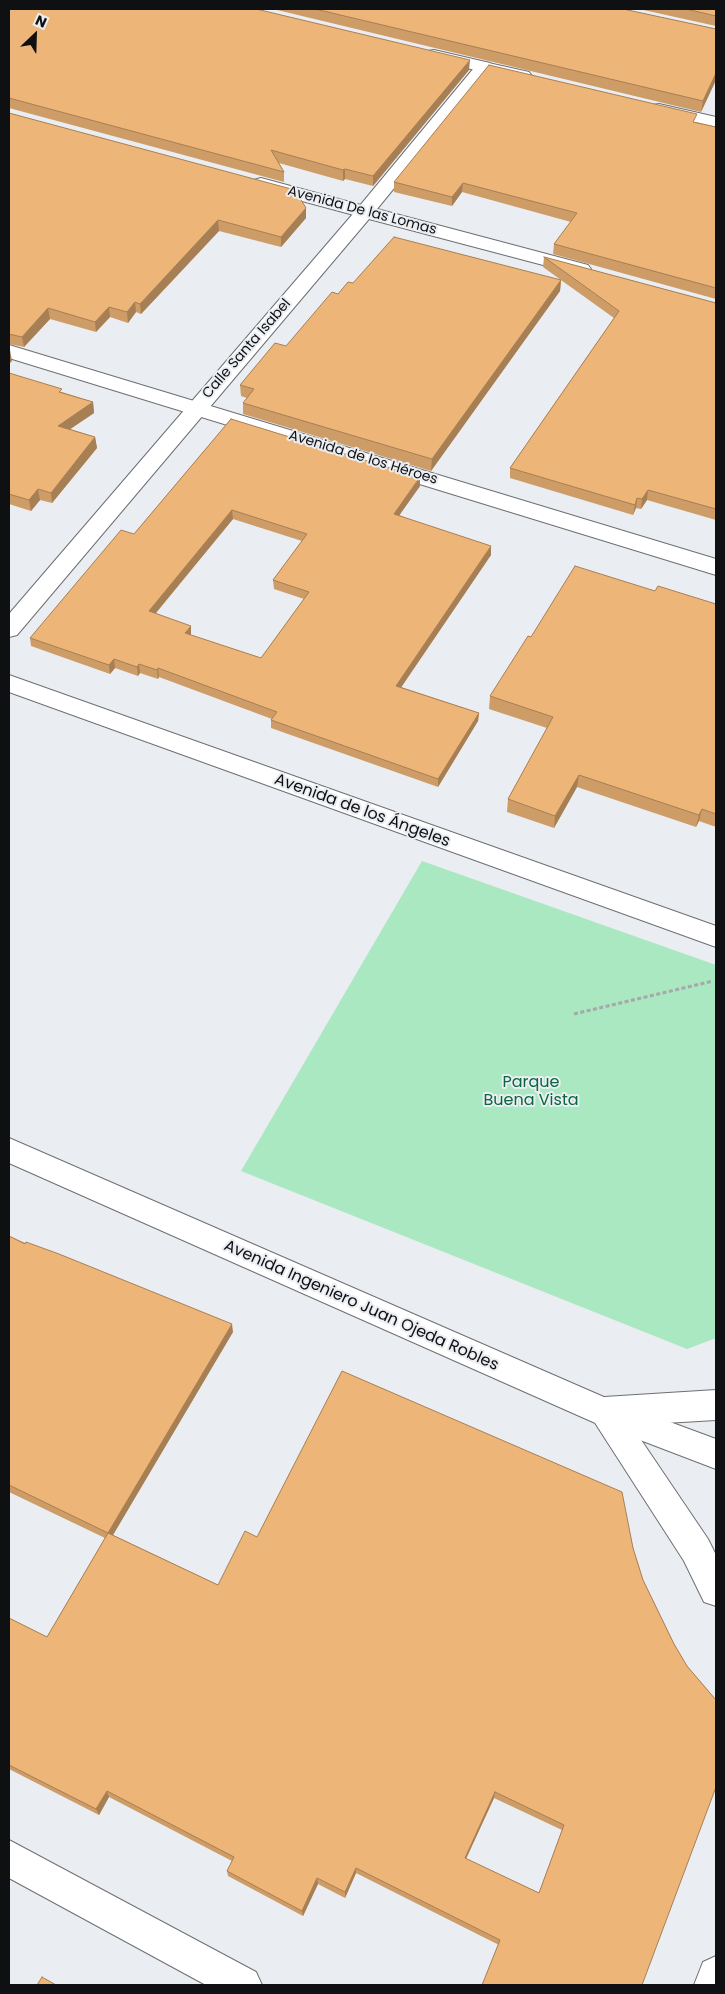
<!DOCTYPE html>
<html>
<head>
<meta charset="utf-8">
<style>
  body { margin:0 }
  #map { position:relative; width:725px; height:1994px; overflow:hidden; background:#eaedf1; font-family:Poppins,sans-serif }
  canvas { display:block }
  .frame { position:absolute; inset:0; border:10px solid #0f1012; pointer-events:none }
  .north { position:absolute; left:10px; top:10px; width:50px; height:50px; -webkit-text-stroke:4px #eaedf1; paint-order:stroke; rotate:24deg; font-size:14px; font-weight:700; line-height:20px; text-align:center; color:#0f1012 }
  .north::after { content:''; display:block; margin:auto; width:18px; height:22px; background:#0f1012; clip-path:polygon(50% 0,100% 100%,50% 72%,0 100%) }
</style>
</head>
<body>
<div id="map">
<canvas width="725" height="1994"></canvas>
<div class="frame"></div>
<div class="north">N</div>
</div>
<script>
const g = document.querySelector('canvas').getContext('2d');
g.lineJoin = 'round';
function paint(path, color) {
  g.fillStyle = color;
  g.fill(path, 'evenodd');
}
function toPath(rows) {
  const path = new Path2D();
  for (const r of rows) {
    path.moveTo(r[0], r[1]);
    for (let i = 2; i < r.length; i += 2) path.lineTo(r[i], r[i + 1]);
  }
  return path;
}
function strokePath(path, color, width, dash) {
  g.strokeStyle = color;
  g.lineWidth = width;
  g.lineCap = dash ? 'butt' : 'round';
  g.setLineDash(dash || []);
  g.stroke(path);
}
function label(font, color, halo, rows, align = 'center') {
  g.font = font + ' Poppins,sans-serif';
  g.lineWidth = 4;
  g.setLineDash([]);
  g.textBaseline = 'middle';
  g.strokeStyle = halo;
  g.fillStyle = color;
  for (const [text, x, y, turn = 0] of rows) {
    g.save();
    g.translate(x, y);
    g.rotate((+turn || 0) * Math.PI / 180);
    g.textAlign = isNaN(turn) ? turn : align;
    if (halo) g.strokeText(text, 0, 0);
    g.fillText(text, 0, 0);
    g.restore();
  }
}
paint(toPath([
  [422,861,716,965,716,1338,687,1349,241,1171]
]), '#a9e8c1');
const minor = toPath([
  [434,50,490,63,493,67,490,71,484,72,428,59,425,55,428,51,434,50],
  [261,178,372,208,375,212,372,216,365,218,254,188,251,184,254,180,261,178],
  [9,345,716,559,716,575,9,358,9,345],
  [9,1840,256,1972,262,1985,206,1985,9,1878,9,1840]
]);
const tertiary = toPath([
  [484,62,529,72,532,76,529,80,523,81,488,73,377,209,588,265,591,269,588,273,581,275,369,219,17,635,9,637,9,614,358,208,478,63,484,62],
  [659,104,716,117,716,127,653,113,650,109,653,105,659,104],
  [9,675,716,926,716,947,9,692,9,675]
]);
const secondary = toPath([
  [9,1138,613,1401,716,1439,716,1469,593,1422,9,1163,9,1138]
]);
const primary = toPath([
  [716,1390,716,1420,631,1425,708,1539,716,1555,716,1606,704,1602,684,1561,588,1412,593,1402,604,1397,716,1390],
  [716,1956,716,1985,694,1985,703,1962,716,1956]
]);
strokePath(minor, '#6d6f73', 2);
strokePath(tertiary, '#6d6f73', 2);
strokePath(secondary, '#6d6f73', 2);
strokePath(primary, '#6d6f73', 2);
strokePath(toPath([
  [574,1014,713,981]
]), '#a6a8ac', 3, [4, 2.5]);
paint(minor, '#fff');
paint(tertiary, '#fff');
paint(secondary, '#fff');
paint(primary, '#fff');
paint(toPath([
  [9,9,469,70,373,186,345,179,343,181,279,163,284,172,284,182,9,108],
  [273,9,623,9,716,29,716,80,701,112],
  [639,9,716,9,716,26],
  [9,113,306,208,306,218,281,247,219,231,141,314,136,312,128,323,110,317,96,332,50,319,24,347,9,344],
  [696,122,716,127,716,299,553,254,554,244,571,222,462,192,452,206,394,192,394,182],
  [544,257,716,303,716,520,647,500,641,509,636,508,633,515,510,478,510,468,614,318,561,280,560,291,431,471,243,414,243,403,247,398,241,396,240,385,286,346,338,294,353,283,561,280,543,267],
  [9,373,62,392,93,402,94,413,70,429,95,437,97,448,52,503,40,500,31,511,9,504],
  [231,419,420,486,399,515,491,555,401,687,479,713,478,721,438,787,271,728,271,720,272,719,159,677,158,679,140,673,138,676,115,668,110,674,31,646,30,638,134,534],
  [233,519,302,541,273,580,274,589,304,599,261,658,191,635,156,613],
  [655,591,716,604,716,827,699,821,696,827,577,787,554,828,507,812,508,799,547,728,489,709,490,696,531,637],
  [9,1236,233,1332,113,1535,218,1585,257,1537,633,1548,643,1580,674,1644,687,1666,716,1700,499,1945,356,1873,345,1898,318,1884,303,1916,228,1876,227,1871,232,1861,109,1797,99,1815,9,1769,9,1618,47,1637,105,1538,9,1492],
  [494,1798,562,1830,539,1893,466,1859]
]), '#cd9c67');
paint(toPath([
  [470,60,469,70,373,186,373,176],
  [716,73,716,80,701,112,703,101],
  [345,169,345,179,343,181,343,170],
  [463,183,462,192,452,206,452,197],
  [306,208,306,218,281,247,281,237],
  [218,220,219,231,141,314,140,304],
  [561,280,560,291,431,471,432,459],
  [135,302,136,312,128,323,127,312],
  [109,307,110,317,96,332,95,322],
  [48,308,50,319,24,347,22,337],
  [10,350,12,361,9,364,9,351],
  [93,402,94,413,60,436,58,426],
  [95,437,97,448,52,503,51,493],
  [420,477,420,486,394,523,394,514],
  [38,489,40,500,31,511,29,500],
  [648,490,647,500,641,509,642,499],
  [637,498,636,508,633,515,635,505],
  [232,510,233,519,150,620,149,611],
  [491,546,491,555,396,695,396,686],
  [191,626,191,635,185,633],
  [114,659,115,668,110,674,109,665],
  [139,664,140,673,138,676,137,667],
  [158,668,159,677,158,679,157,670],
  [479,713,478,721,438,787,438,779],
  [579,775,577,787,554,828,555,816],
  [702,809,699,821,696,827,699,815],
  [232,1324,233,1332,110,1540,108,1533],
  [107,1791,109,1797,99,1815,96,1809],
  [495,1792,494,1798,464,1863,465,1858],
  [356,1868,356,1873,345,1898,345,1892],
  [317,1878,318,1884,303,1916,302,1911]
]), '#a77f54');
const building = toPath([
  [9,9,256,9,470,60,373,176,345,169,343,170,271,150,284,172,9,98,9,9],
  [315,9,623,9,716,29,716,73,703,101,315,9],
  [686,9,716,9,716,16,686,9],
  [489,65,697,114,693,122,716,127,716,288,554,244,577,213,463,183,452,197,394,182,489,65],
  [9,113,295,190,306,208,281,237,218,220,140,304,135,302,127,312,109,307,95,322,48,308,22,337,9,334,9,113],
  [394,237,561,280,432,459,243,403,254,389,240,385,275,343,286,346,332,292,338,294,348,282,353,283,394,237],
  [544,257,716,303,716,509,648,490,642,499,637,498,635,505,510,468,619,311,544,257],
  [9,373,62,389,59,392,93,402,58,426,95,437,51,493,38,489,29,500,9,494,9,373],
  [231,419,420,477,394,514,491,546,396,686,479,713,438,779,271,720,277,712,158,668,157,670,139,664,137,667,114,659,109,665,30,638,121,530,134,534,231,419],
  [232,510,307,534,273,580,309,592,261,658,185,633,191,626,149,611,232,510],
  [575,566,655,591,658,586,716,604,716,814,702,809,699,815,579,775,555,816,508,799,553,717,490,696,528,636,531,637,575,566],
  [9,1236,25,1244,26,1242,59,1254,232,1324,108,1533,218,1585,245,1531,257,1537,342,1371,622,1492,633,1548,643,1580,674,1644,687,1666,716,1700,716,1787,642,1985,482,1985,500,1940,356,1868,345,1892,317,1878,302,1911,227,1871,234,1857,107,1791,96,1809,9,1765,9,1618,47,1637,108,1533,9,1485,9,1236],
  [495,1792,564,1825,539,1893,465,1858,495,1792],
  [42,1977,56,1985,37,1985,42,1977]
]);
paint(building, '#eeb578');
strokePath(building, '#a77f54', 1);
label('14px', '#0f1012', '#eaedf1', [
  ["Avenida De las Lomas",362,211,15],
  ["Calle Santa Isabel",247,349,-49],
  ["Avenida de los Héroes",363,458,17]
]);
label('16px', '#0f1012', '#eaedf1', [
  ["Avenida de los Ángeles",362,811,20],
  ["Avenida Ingeniero Juan Ojeda Robles",361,1306,24]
]);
label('16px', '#08673e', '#eaedf1', [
  ["Parque",531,1083],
  ["Buena Vista",531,1101]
]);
</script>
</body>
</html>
